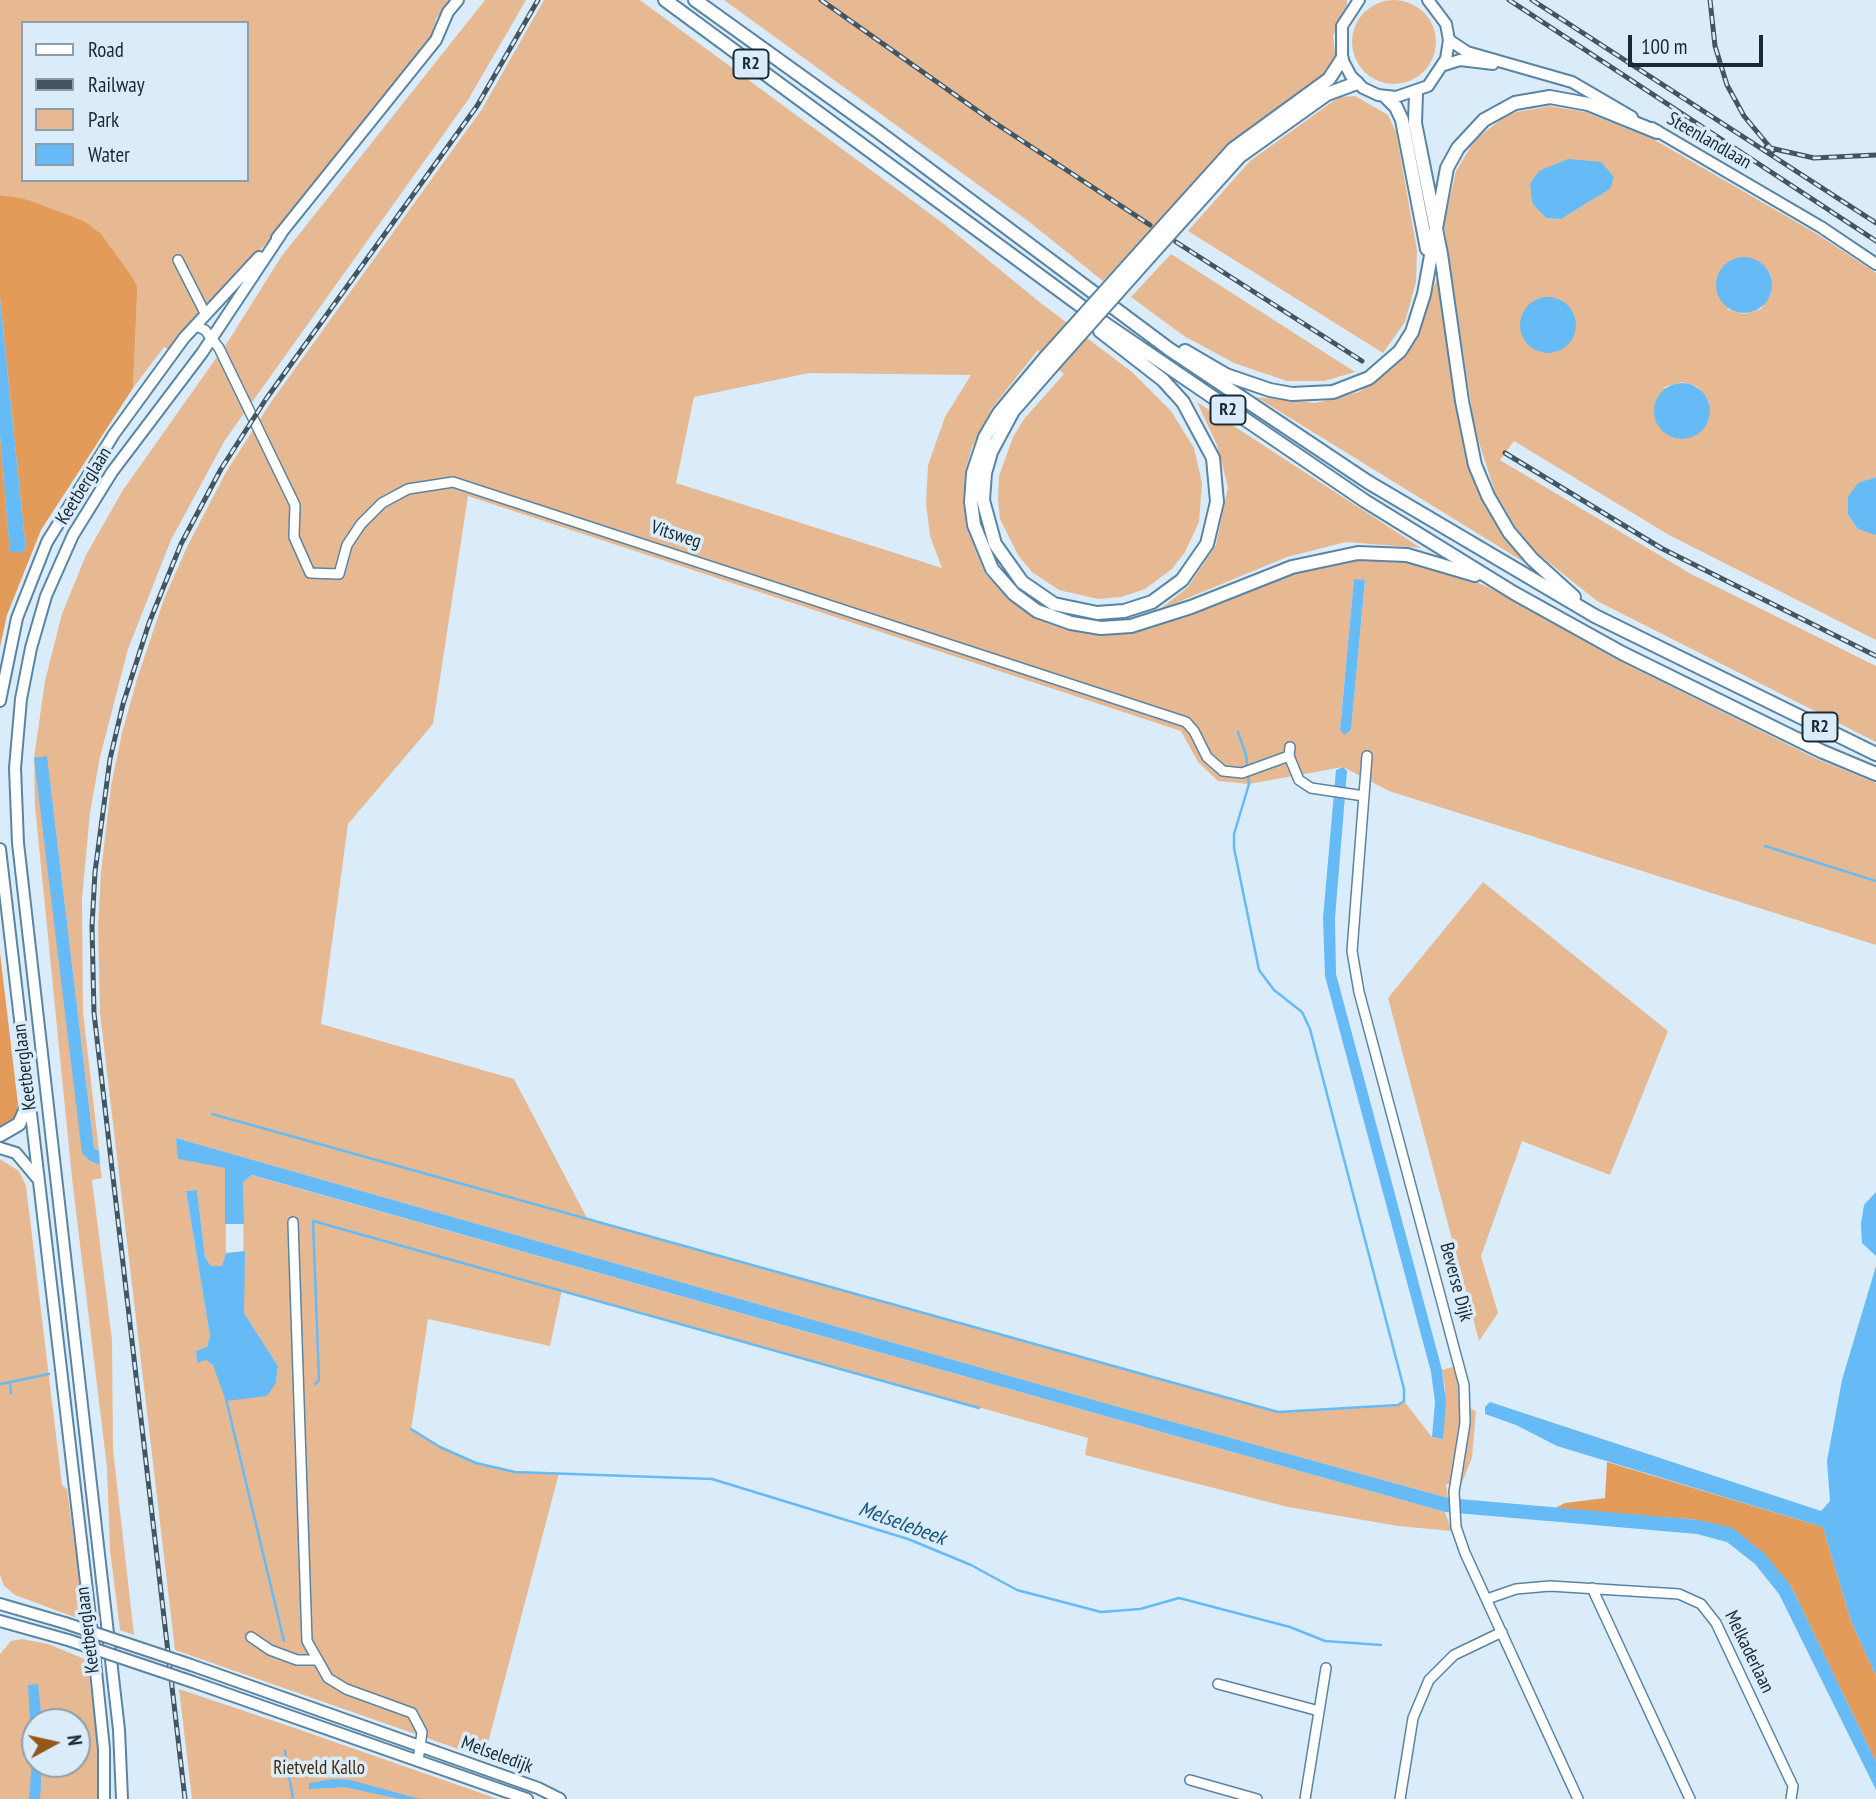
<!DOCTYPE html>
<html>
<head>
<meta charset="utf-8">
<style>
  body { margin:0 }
  #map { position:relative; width:1876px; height:1799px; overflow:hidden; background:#daecf9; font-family:"PT Sans Narrow",sans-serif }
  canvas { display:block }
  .legend { position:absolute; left:21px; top:21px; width:228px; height:161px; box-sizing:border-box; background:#daecf9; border:2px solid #8c9eab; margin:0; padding:9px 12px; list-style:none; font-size:21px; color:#182a36 }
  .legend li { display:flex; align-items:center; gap:14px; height:35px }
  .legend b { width:35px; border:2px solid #8c9eab }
  .north { position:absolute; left:21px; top:1708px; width:70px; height:70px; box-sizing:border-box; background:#daecf9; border:2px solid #8c9eab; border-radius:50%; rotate:82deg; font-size:19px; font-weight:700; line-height:28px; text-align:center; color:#182a36 }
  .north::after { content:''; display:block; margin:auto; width:24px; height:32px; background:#935719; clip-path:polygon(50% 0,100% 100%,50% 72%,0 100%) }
  .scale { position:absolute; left:1628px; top:35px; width:135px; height:32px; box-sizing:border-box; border:4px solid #182a36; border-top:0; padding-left:9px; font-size:21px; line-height:24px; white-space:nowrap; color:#182a36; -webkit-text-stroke:5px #daecf9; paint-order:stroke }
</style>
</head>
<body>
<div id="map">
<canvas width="1876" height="1799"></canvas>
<ul class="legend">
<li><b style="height:9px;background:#fff"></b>Road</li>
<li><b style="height:9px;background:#435561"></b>Railway</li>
<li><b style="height:19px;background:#e7b993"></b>Park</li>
<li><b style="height:19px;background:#66baf5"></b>Water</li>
</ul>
<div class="north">N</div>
<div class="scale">100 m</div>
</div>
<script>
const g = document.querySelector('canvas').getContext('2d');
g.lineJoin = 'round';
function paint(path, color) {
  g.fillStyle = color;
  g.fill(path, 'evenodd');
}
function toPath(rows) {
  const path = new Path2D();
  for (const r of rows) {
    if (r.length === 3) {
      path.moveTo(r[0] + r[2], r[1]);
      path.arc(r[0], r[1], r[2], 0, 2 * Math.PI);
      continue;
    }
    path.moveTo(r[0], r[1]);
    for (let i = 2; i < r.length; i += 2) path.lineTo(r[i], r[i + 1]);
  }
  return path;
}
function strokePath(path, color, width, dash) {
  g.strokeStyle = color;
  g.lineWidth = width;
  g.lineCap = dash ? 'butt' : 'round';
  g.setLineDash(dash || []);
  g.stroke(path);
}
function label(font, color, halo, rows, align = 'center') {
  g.font = font + ' "PT Sans Narrow",sans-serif';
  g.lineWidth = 7;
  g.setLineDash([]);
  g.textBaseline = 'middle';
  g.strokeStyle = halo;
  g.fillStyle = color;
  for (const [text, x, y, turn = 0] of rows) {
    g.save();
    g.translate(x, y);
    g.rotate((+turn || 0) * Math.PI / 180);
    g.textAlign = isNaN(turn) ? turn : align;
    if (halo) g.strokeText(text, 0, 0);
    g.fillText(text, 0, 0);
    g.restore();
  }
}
paint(toPath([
  [0,0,451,0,436,19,434,34,273,236,169,350,164,347,133,388,137,297,84,221,25,200,0,195],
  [23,23,247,23,247,180,23,180],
  [485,0,526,0,468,100,225,440,171,540,128,649,100,757,90,813,82,898,83,1012,99,1151,94,1148,47,757,90,1161,100,1165,102,1178,92,1180,112,1340,113,1449,134,1635,120,1630,110,1550,107,1468,72,1178,35,806,34,758,45,681,62,614,86,555,123,490,229,340,281,257],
  [544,0,640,0,944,224,1042,304,1132,372,1171,411,1194,448,1202,483,1199,522,1185,552,1172,569,1145,589,1121,597,1098,599,1059,590,1032,572,1018,555,1000,519,998,499,999,476,1013,437,1024,419,1064,374,1038,350,992,408,972,447,965,471,963,502,966,527,985,574,1010,599,1034,616,1069,629,1101,634,1294,573,1359,559,1406,561,1468,578,1511,598,1618,660,1817,759,1876,783,1876,945,1389,791,1343,767,1249,784,1218,781,1198,762,1181,731,468,496,433,724,348,824,321,1024,514,1079,588,1220,1278,1412,1397,1405,1404,1401,1432,1437,1443,1439,1445,1387,1442,1370,1457,1366,1462,1405,1476,1411,1472,1458,1461,1485,1446,1484,1448,1498,1101,1402,176,1138,179,1159,225,1168,226,1253,222,1267,211,1266,205,1257,197,1190,186,1191,210,1336,207,1347,196,1351,197,1362,206,1360,213,1365,276,1383,278,1366,244,1313,243,1182,251,1175,1445,1512,1452,1531,1398,1526,1288,1507,1085,1455,1088,1438,562,1290,550,1346,428,1319,411,1430,440,1447,476,1463,515,1472,559,1473,484,1758,175,1650,100,1013,98,926,101,872,111,786,122,733,137,679,164,599,187,547,226,472,271,402,482,109],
  [809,373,971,375,945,417,928,465,926,503,930,536,942,568,676,483,694,397],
  [1354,579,1365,581,1351,730,1345,734,1340,729],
  [724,0,1347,0,1347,4,1333,36,1336,59,1325,75,1229,145,1103,281,1028,221],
  [1394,42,42],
  [1355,96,1388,115,1396,132,1417,250,1416,282,1405,322,1383,353,1188,231,1250,161,1339,97],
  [1550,106,1585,112,1653,139,1817,234,1876,273,1876,477,1858,483,1848,515,1858,529,1876,534,1876,640,1669,535,1514,441,1500,460,1691,574,1876,666,1876,742,1597,601,1538,554,1516,528,1495,492,1475,430,1444,225,1456,171,1475,140,1504,117,1517,112],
  [1530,184,1610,189,1561,219,1546,218,1532,203],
  [1760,262,1771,276,1771,294,1761,309,1744,314,1727,309],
  [1682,382,1698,387,1709,402,1709,420,1664,387],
  [1171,254,1355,372,1324,381,1287,381,1234,363,1184,336,1131,297],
  [1437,278,1464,451,1485,507,1524,562,1256,397,1316,403,1359,392,1395,366,1418,335],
  [1197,402,1421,548,1346,542,1287,557,1159,610,1188,587,1216,545,1228,487,1217,445],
  [1483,882,1668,1031,1610,1175,1522,1141,1481,1256,1498,1313,1479,1341,1388,998],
  [0,1159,19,1171,26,1186,62,1485,67,1489,85,1621,15,1595,4,1586,0,1575],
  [22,1639,48,1644,87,1660,98,1749,98,1799,0,1799,0,1654,11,1641],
  [35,1722,77,1722,77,1764,35,1764],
  [179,1689,283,1724,498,1799,192,1799]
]), '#e7b993');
paint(toPath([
  [0,195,25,199,84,221,101,234,130,274,137,286,137,297,133,388,41,530,7,615,0,647,0,435,10,552,26,551,0,299],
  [0,953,18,1104,16,1121,0,1130],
  [1607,1462,1823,1527,1851,1621,1876,1676,1876,1762,1791,1586,1733,1529,1699,1520,1555,1508,1565,1503,1605,1498]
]), '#e39b5a');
paint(toPath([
  [1568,159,1601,162,1614,177,1610,189,1561,219,1546,218,1532,203,1530,184,1539,171],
  [1744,285,28],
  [1548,325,28],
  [0,299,26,551,10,553,0,435],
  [1682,411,28],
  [1876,477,1876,534,1875,535,1858,529,1848,515,1848,497,1858,483],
  [1354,579,1365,580,1351,730,1345,735,1340,730],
  [47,756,94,1148,99,1151,100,1165,90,1161,82,1153,34,758],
  [1343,767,1347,771,1335,918,1336,974,1442,1370,1446,1402,1443,1439,1432,1437,1435,1402,1431,1372,1325,976,1323,918,1336,770],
  [176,1138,1101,1402,1448,1498,1699,1520,1733,1528,1765,1554,1791,1586,1876,1762,1876,1790,1779,1594,1755,1564,1727,1542,1697,1534,1445,1512,252,1175,243,1182,244,1224,225,1224,225,1168,178,1159],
  [197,1190,205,1257,211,1266,222,1266,226,1253,245,1251,244,1313,278,1366,276,1383,267,1396,226,1401,213,1365,206,1360,197,1363,196,1351,207,1347,210,1336,186,1191],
  [1876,1192,1876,1256,1862,1243,1861,1224,1864,1205],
  [1876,1266,1876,1676,1851,1621,1823,1527,1557,1446,1516,1425,1485,1414,1485,1407,1490,1402,1821,1511,1830,1501,1827,1461,1842,1380],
  [38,1684,42,1722,35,1722,35,1764,41,1764,41,1786,40,1799,29,1799,32,1760,28,1685],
  [334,1779,350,1780,420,1799,399,1799,345,1787,309,1789,309,1783]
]), '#66baf5');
strokePath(toPath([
  [1765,846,1876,881],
  [212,1114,1278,1412,1398,1405,1404,1401,1404,1389,1310,1029,1302,1012,1274,990,1259,970,1234,848,1234,834,1249,784,1246,755,1238,732],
  [10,1383,11,1393],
  [0,1384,49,1374],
  [315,1384,319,1380,313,1221,979,1408],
  [226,1399,284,1641],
  [411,1429,440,1447,476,1463,515,1472,712,1479,908,1539,971,1565,1017,1590,1101,1612,1140,1609,1179,1598,1290,1627,1325,1641,1381,1645],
  [285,1751,293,1799]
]), '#66baf5', 2.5);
const minor = toPath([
  [178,260,206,315],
  [196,326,205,330,219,348,295,505,294,537,310,573,339,574,347,545,361,524,382,503,408,489,453,482,1186,722,1194,731,1207,757,1223,771,1242,773,1289,756],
  [1290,747,1289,756,1299,780,1311,788,1364,796],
  [1367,756,1352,951,1359,992,1464,1385,1465,1423,1454,1492,1456,1527,1465,1553,1578,1799],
  [293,1222,307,1641,328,1678,346,1689,412,1713,422,1732,418,1761],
  [1592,1588,1690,1799],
  [1487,1599,1516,1589,1550,1586,1679,1594,1701,1604,1716,1623,1791,1782],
  [251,1637,270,1650,297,1660,317,1660],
  [1218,1684,1319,1711],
  [1190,1780,1257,1799],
  [1305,1799,1326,1668],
  [1400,1799,1413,1718,1429,1680,1454,1655,1502,1632],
  [1791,1799,1793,1786]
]);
const major = toPath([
  [1359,0,1342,26,1342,59,1351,76,1363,88,1378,95,1396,97,1428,86,1446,59,1449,40,1446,24,1428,0],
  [1449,40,1467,52,1572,82,1632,117],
  [1444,65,1460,60,1493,64],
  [1652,128,1821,227,1876,264],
  [277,238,436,40,448,12,458,0],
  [0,701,17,618,47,542,114,434,184,338,259,257],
  [0,849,93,1642,104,1749,104,1799],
  [0,1148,16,1153,37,1178],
  [0,1604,65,1623],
  [0,1621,68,1640],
  [191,1665,538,1788,560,1799],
  [193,1682,527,1799],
  [122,1799,119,1730,18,843,15,768,21,699,31,648,46,596,73,535,112,472,202,353,281,234]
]);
const highway = toPath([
  [665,0,1104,323,1365,501,1514,593,1622,653,1821,751,1876,774],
  [695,0,876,130,1169,349,1368,482,1595,616,1876,754],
  [1416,93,1415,123,1441,254,1462,401,1475,465,1488,496,1509,532,1532,559,1574,597],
  [1386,97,1396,107,1402,120,1427,249],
  [1142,250,1233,149,1329,79,1342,59],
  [1150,256,1240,156,1327,94,1357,83],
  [1185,351,1226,375,1270,390,1292,394,1333,392,1369,378,1400,351,1412,332,1424,294,1447,168,1458,148,1484,120,1515,103,1550,97,1588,104,1657,132],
  [1045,358,999,413,985,437,973,473,971,502,974,525,992,569,1014,594,1037,611,1071,623,1101,628,1131,626,1191,607,1292,567,1358,553,1407,555,1475,575],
  [1054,364,1013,411,991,452,985,473,983,500,995,544,1022,582,1054,604,1097,613,1124,611,1152,602,1182,580,1207,544,1217,502,1213,458,1183,402,1163,380,1100,331],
  [0,1135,19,1124,29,1102]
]);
strokePath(minor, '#5a84a3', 12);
strokePath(major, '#5a84a3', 14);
strokePath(highway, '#5a84a3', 16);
strokePath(minor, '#fff', 9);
strokePath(major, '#fff', 10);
strokePath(highway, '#fff', 12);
const rail = toPath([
  [821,0,992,121,1150,225],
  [1509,0,1876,241],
  [1532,0,1876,223],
  [1710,0,1715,46,1727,85,1744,116,1773,151],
  [1766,147,1814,158,1876,155],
  [1176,242,1362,361],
  [1505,453,1661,548,1876,656],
  [185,1799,94,1013,92,926,95,872,110,759,123,704,149,623,181,544,221,469,266,399,477,106,538,0]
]);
strokePath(rail, '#435561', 5);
strokePath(rail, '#daecf9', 2.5, [8]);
const majorBridge = toPath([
  [65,1623,191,1665],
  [68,1640,193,1682]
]);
const highwayBridge = toPath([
  [1045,358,1142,250],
  [1054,364,1150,256]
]);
strokePath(majorBridge, '#5a84a3', 14, []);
strokePath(highwayBridge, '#5a84a3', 16, []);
strokePath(majorBridge, '#fff', 10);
strokePath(highwayBridge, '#fff', 12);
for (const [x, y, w] of [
  [751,64,35],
  [1228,410,35],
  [1820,727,35]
]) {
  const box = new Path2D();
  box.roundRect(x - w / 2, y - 14.5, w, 29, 5);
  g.fillStyle = '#daecf9';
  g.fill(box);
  strokePath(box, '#182a36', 2);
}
label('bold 18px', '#182a36', null, [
  ["R2",751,64],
  ["R2",1228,410],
  ["R2",1820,727]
]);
label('19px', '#182a36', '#daecf9', [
  ["Steenlandlaan",1709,141,30],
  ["Keetberglaan",84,486,-58],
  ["Vitsweg",676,535,18],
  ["Keetberglaan",25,1067,-97],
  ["Beverse Dijk",1456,1282,75],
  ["Keetberglaan",88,1630,-97],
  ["Melkaderlaan",1749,1652,64],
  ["Melseledijk",497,1755,20]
]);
label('19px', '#472a0e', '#daecf9', [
  ["Rietveld Kallo",319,1769]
]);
label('italic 21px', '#18577e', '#daecf9', [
  ["Melselebeek",902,1524,20]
]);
</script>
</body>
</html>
